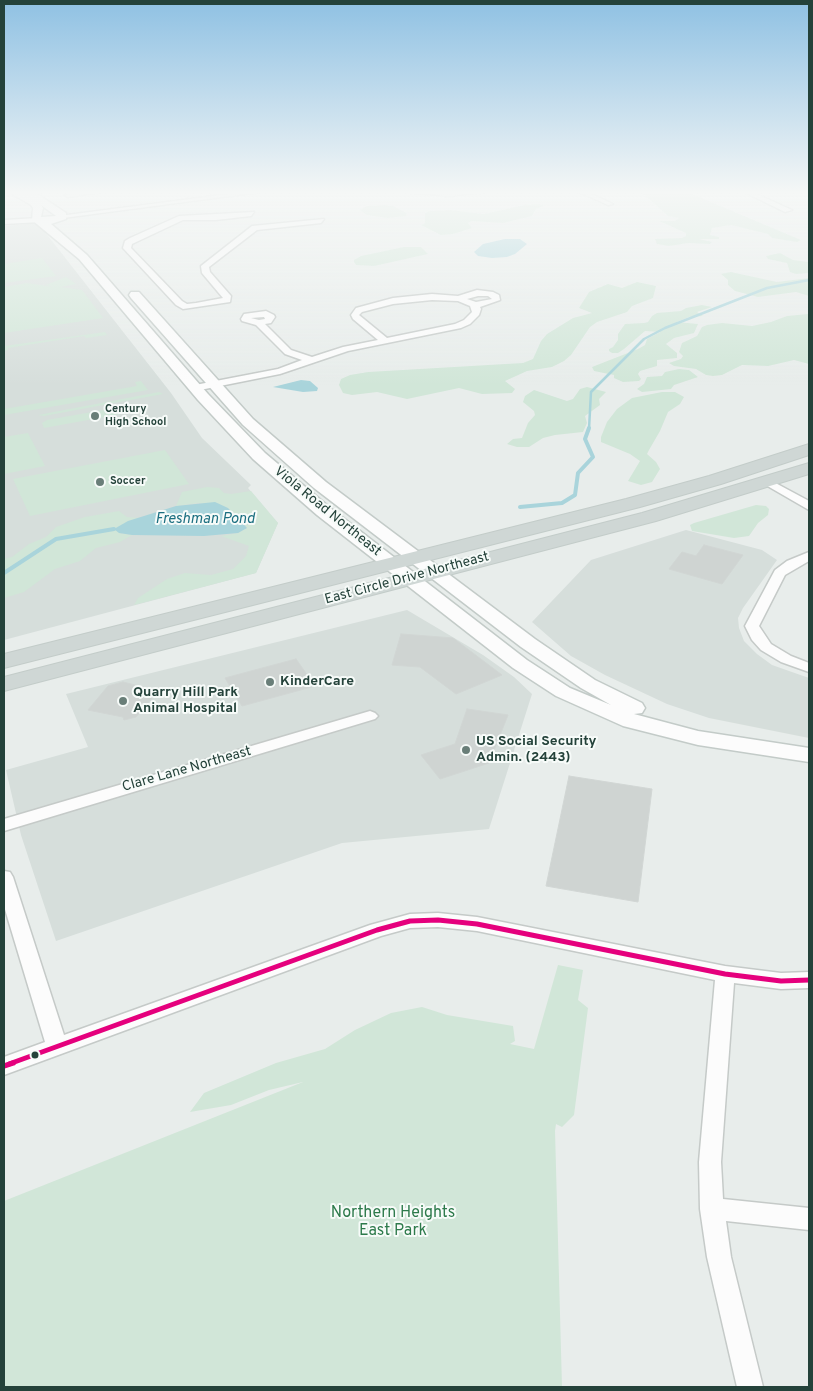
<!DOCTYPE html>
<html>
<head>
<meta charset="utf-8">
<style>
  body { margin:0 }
  #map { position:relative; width:813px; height:1391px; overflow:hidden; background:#e8edeb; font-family:Overpass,sans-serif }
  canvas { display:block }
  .frame { position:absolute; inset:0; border:5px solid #24423a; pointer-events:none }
</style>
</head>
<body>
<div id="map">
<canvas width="813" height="1391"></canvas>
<div class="frame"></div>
</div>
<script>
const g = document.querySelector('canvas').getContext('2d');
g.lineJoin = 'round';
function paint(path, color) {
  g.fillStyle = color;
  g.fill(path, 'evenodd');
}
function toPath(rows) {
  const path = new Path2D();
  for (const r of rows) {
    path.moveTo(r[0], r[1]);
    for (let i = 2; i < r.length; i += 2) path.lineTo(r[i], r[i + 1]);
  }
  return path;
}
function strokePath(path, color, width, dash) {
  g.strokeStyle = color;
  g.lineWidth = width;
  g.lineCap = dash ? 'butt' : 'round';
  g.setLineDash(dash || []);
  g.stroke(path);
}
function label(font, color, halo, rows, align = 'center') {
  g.font = font + ' Overpass,sans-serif';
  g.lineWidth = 4;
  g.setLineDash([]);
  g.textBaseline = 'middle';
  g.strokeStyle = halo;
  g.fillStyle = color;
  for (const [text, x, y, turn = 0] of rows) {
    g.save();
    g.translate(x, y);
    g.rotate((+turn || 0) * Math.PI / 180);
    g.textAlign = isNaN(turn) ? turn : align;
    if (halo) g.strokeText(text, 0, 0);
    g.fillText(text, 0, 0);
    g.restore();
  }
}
paint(toPath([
  [38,223,171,393,202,438,251,485,248,488,278,523,256,573,4,640,4,226],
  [686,530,762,550,777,560,743,608,738,618,739,628,744,641,757,654,772,665,809,678,809,738,709,718,667,704,605,675,571,656,532,622,591,560],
  [407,610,483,655,514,677,532,694,489,829,342,843,56,941,21,835,6,770,88,747,66,694]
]), '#d6dedb');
paint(toPath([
  [640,191,685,191,801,240,797,242,772,238,768,234,731,225,712,228,710,235,719,237,719,239,699,239,712,242,710,244,688,243,669,246,657,244,655,239,682,238,686,236,686,233,659,221,675,221,679,218,668,216],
  [538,204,545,205,536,209,532,216,503,223,472,221,468,223,472,228,453,234,441,235,421,225,425,223,425,213,430,211,450,210,484,214,524,205],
  [385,205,393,206,407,213,406,216,388,218,367,215,360,210,367,206],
  [404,247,421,247,428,254,374,266,356,265,354,262,354,260,361,256],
  [780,253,793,260,809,262,809,273,796,274,790,272,787,263,768,259,766,256],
  [42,258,56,276,4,283,4,264],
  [731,272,777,282,809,278,809,296,796,292,758,297,735,291,728,285,728,280,721,274],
  [66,277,76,284,60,287,82,290,103,318,4,333,4,287,27,283,54,287,46,285],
  [637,282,656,286,653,298,632,306,627,312,597,322,590,327,571,355,564,361,552,367,527,371,505,381,515,389,512,393,482,394,459,388,407,399,377,392,352,395,343,393,339,385,341,379,350,375,368,372,523,363,533,359,541,341,547,334,573,318,592,313,579,308,589,292,608,284,622,288],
  [702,305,712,307,697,312,703,316,689,317,677,322,698,324,694,333,674,338,666,344,677,353,677,358,657,360,657,366,640,371,638,374,641,379,639,381,623,382,614,378,614,375,594,371,592,367,638,349,645,345,647,339,660,332,645,331,624,349,618,353,612,353,609,351,609,349,613,347,618,340,618,334,625,324,644,323,648,322,652,316,657,313,681,311,686,308],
  [808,314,809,364,794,360,768,366,742,365,722,375,713,376,706,375,696,369,674,366,669,363,681,359,683,356,679,352,682,343,697,336,702,327,707,325,722,323,752,326,771,322,787,316],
  [105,332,107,335,86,338,84,336,78,337,8,348,8,350,4,351,4,346],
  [679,369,689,370,698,377,674,385,671,389,642,392,637,389,644,384,647,377,662,376,665,372],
  [141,381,148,390,4,415,4,409,137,386,135,382],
  [587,387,606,392,599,399,600,405,585,416,587,423,583,432,555,435,543,438,529,447,517,447,507,444,513,439,522,438,528,423,535,415,534,411,523,402,525,396,534,390,567,401,573,399,580,389],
  [159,392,163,394,44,416,38,415],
  [662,392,675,392,684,397,680,404,668,412,660,431,649,450,647,454,656,462,660,469,652,482,641,485,628,481,640,461,630,454,601,442,601,437,607,422,617,409,632,398],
  [131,405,139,406,143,410,44,428,42,423,47,420],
  [28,433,45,466,4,474,4,437],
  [165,450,189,484,30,516,13,479],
  [207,487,219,488,224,493,231,494,251,491,278,523,256,573,134,605,138,598,167,579,185,573,211,575,233,569,246,556,249,546,221,536,238,533,247,528,228,508,199,503,176,506,182,492],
  [756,505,766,506,769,509,768,515,758,523,749,536,734,538,692,531,690,525,694,523],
  [119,511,127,517,141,518,128,521,119,533,132,535,120,542,96,548,80,561,55,569,24,592,4,598,4,559,12,557,29,544,46,537,56,527,85,517],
  [558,965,583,970,578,1000,588,1008,574,1115,562,1127,556,1124,555,1131,562,1387,4,1387,4,1201,303,1082,269,1090,231,1105,190,1112,204,1093,276,1063,325,1049,355,1030,391,1013,422,1007,447,1015,513,1026,515,1041,510,1044,534,1049]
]), '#d1e6d8');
paint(toPath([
  [505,239,520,239,527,244,515,254,507,257,492,258,478,256,474,252,483,244],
  [301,380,310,381,318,388,317,391,303,392,273,387],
  [215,502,228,508,247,528,238,533,204,536,132,535,119,533,114,529,128,521,176,506]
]), '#a9d4db');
strokePath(toPath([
  [589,429,591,392,644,339,665,328,767,288,809,280]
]), '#a9d4db', 2.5);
strokePath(toPath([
  [520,507,562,503,575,495,578,473,593,457,585,439,589,428],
  [4,573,56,539,114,529]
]), '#a9d4db', 4);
const building = toPath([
  [704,545,743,555,722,584,669,569,682,552,696,556,704,545],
  [401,634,453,638,502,675,456,694,420,667,392,665,401,634],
  [296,659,315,686,242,706,225,678,296,659],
  [123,682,158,691,136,717,124,720,123,717,88,710,108,686,123,682],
  [467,709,508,715,489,763,440,779,421,755,455,744,467,709],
  [569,776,652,789,638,902,546,886,569,776]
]);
paint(building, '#cfd4d2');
strokePath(building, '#d1d6d4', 1);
const street = toPath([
  [90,191,108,191,68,197,65,195,90,191],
  [252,191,268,191,63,218,59,216,252,191],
  [392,191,449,192,495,191,449,196,392,191],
  [577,191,585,191,613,204,608,205,577,191],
  [742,191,750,191,792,210,785,212,742,191],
  [254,212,251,216,216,220,183,220,132,244,131,248,182,301,187,304,196,303,223,298,202,273,201,266,252,226,324,219,321,223,257,230,209,267,210,272,231,296,230,302,183,309,176,305,123,248,125,241,130,238,179,216,254,212],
  [38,218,41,222,4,224,4,220,38,218],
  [477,290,493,292,499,295,500,300,480,307,481,309,479,315,470,324,461,328,348,351,280,374,195,391,190,388,195,385,278,369,302,360,285,354,256,325,242,321,241,319,244,314,266,311,274,315,275,317,271,323,265,324,291,350,312,357,343,347,378,340,353,319,351,315,356,308,393,298,432,294,458,296,477,290],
  [478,296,488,296,492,299,476,302,467,299,478,296],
  [432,300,458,301,470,306,472,312,464,320,455,324,387,338,359,315,362,312,393,304,432,300],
  [264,317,265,319,259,320,251,318,264,317],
  [768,479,809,501,809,510,764,484,764,480,768,479],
  [809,552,809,561,785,575,759,626,771,644,791,656,809,663,809,672,781,662,761,650,752,640,745,626,775,570,787,561,809,552],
  [370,711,375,713,378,716,375,719,4,831,4,819,370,711],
  [4,871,10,872,13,877,64,1035,370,925,410,914,438,913,477,917,725,966,781,973,809,972,809,988,781,989,734,983,721,1162,723,1199,809,1208,809,1230,726,1221,731,1257,763,1387,737,1387,707,1257,700,1209,699,1162,715,980,477,931,438,927,410,928,381,936,4,1075,4,1057,45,1042,4,906,4,871]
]);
const secondary = toPath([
  [7,191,18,191,26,195,23,191,33,191,66,213,66,219,51,224,87,255,208,394,265,453,329,507,527,660,570,688,611,705,581,688,521,647,314,488,243,425,131,298,129,295,131,292,139,292,253,419,326,482,535,639,595,680,642,703,645,708,642,713,634,714,698,731,809,748,809,762,698,745,623,726,556,696,513,668,317,515,253,459,198,400,79,259,32,220,33,208,31,205,7,191],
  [41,205,56,216,41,217,43,208,41,205]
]);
const primary = toPath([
  [809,444,809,455,721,484,640,507,4,668,4,654,626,499,709,476,809,444],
  [809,463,809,474,656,521,4,691,4,677,642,513,809,463]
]);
strokePath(street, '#c5cac8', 3);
strokePath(secondary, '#c3cbc8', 3);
strokePath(primary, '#c3ccc9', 2);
paint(street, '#fcfcfc');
paint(secondary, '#fcfcfc');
paint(primary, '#cfd7d5');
strokePath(toPath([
  [9,1064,377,930,410,921,438,920,477,924,725,974,781,981,809,980]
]), '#e5007d', 5);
strokePath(toPath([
  [4,1066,13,1063]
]), '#e5007d', 5.5);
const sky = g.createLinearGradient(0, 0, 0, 385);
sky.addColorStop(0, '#8fc1e3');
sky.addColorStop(0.5, '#f5f7f6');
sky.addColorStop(1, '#f5f7f600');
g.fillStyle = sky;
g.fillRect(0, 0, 813, 385);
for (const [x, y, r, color] of [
  [95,416,5,"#697e78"],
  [100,482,5,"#697e78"],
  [270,682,5,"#697e78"],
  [123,701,5,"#697e78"],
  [466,750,5,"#697e78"],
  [35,1055,4.5,"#24423a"]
]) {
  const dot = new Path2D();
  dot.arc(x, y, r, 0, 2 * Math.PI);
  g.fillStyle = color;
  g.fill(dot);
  strokePath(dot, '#f7fbf9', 2);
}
label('bold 11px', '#24423a', '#f7fbf9', [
  ["Century",105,410],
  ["High School",105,423],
  ["Soccer",110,482]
], 'left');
label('14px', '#24423a', '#f7fbf9', [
  ["Viola Road Northeast",327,512,39],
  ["East Circle Drive Northeast",407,579,-15],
  ["Clare Lane Northeast",187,770,-16]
]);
label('bold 14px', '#24423a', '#f7fbf9', [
  ["KinderCare",280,682],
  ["Quarry Hill Park",133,693],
  ["Animal Hospital",133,709],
  ["US Social Security",476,742],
  ["Admin. (2443)",476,758]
], 'left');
label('italic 15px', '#1c6f80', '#f7fbf9', [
  ["Freshman Pond",205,520]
]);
label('16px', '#2d7a4b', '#f7fbf9', [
  ["Northern Heights",393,1214],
  ["East Park",393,1232]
]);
</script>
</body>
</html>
